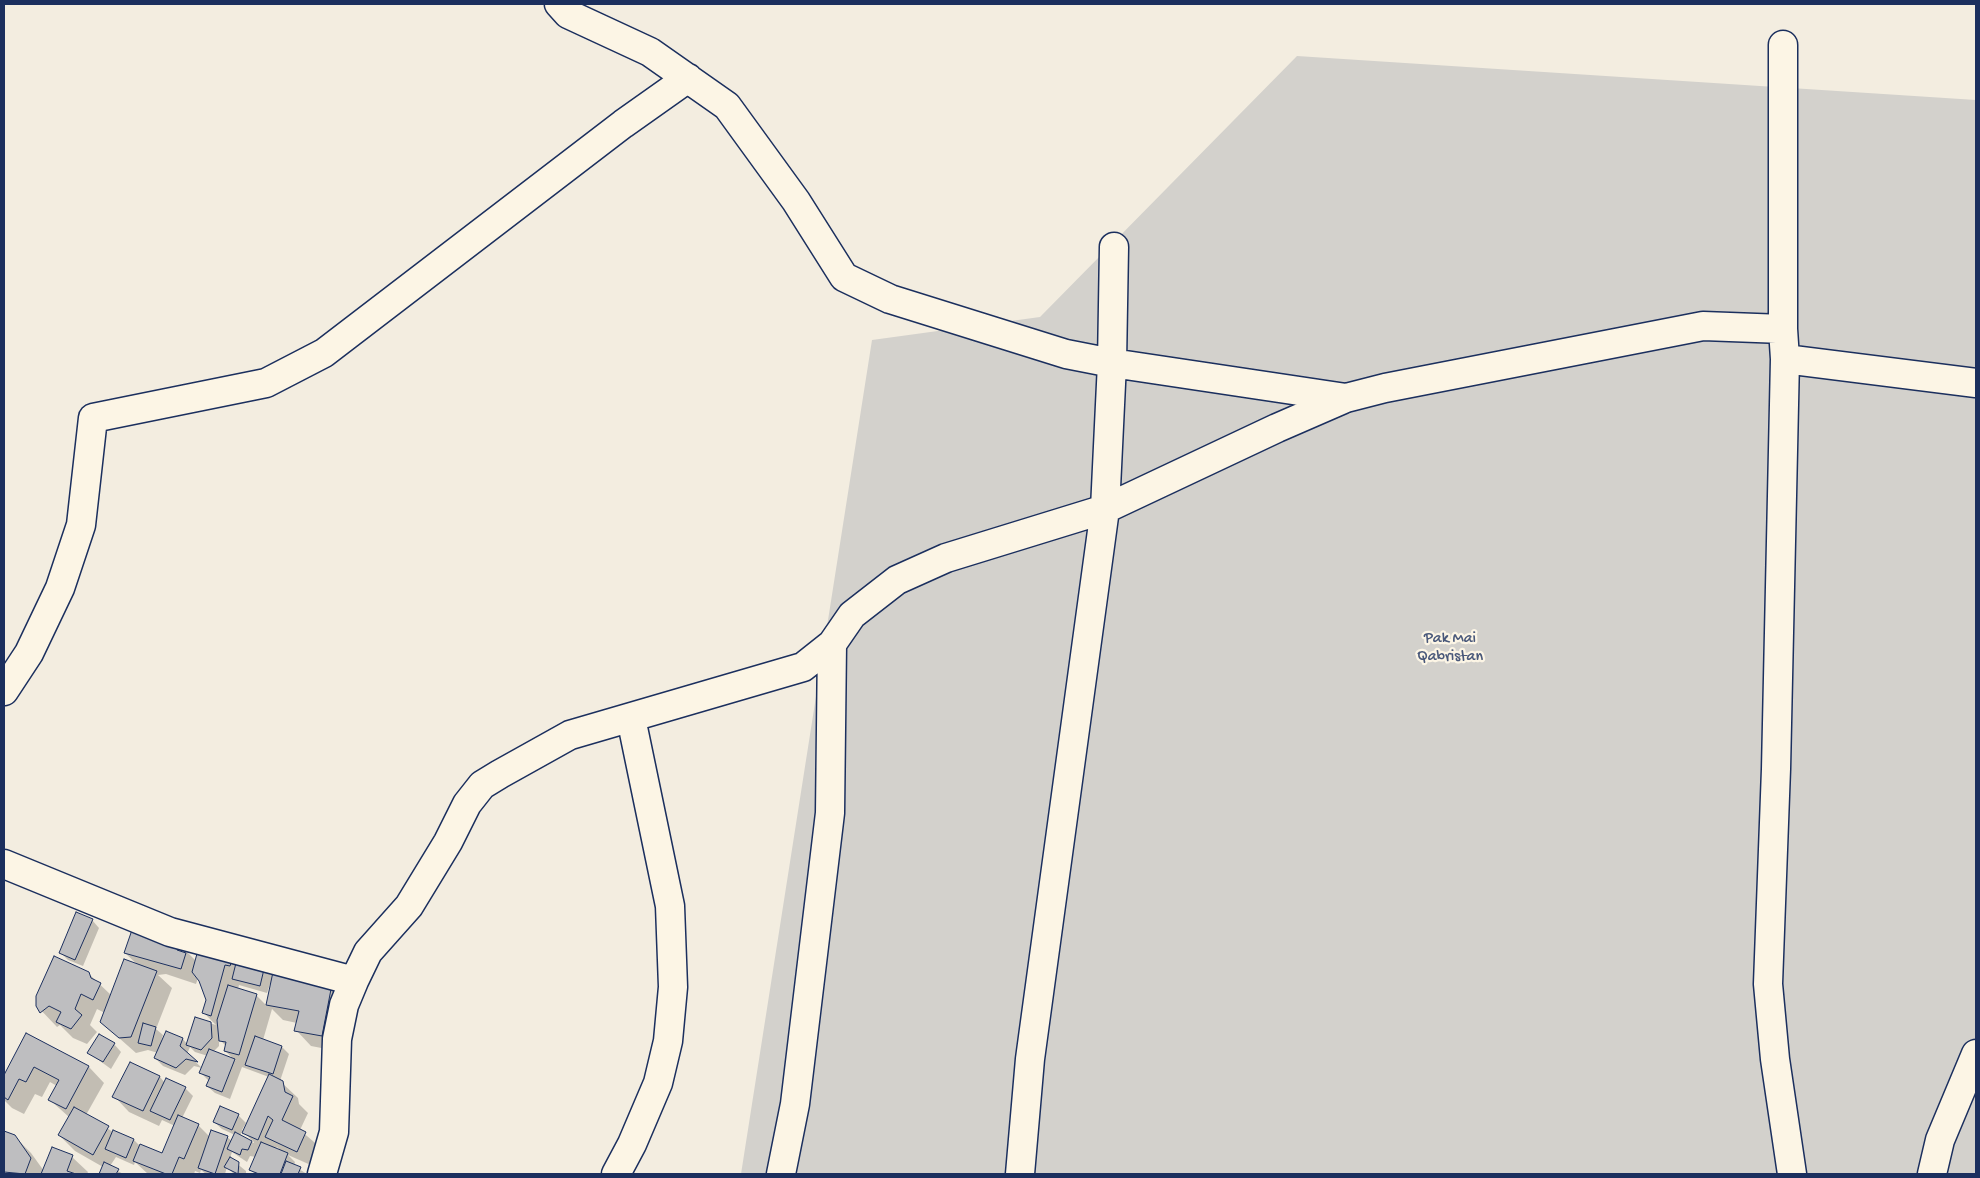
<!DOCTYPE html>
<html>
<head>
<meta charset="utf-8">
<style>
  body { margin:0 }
  #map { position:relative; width:1980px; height:1178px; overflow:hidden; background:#f3ede0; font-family:"Gochi Hand",sans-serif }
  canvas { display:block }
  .frame { position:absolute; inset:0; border:5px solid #1b2f5e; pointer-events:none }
</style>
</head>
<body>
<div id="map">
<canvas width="1980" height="1178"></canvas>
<div class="frame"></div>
</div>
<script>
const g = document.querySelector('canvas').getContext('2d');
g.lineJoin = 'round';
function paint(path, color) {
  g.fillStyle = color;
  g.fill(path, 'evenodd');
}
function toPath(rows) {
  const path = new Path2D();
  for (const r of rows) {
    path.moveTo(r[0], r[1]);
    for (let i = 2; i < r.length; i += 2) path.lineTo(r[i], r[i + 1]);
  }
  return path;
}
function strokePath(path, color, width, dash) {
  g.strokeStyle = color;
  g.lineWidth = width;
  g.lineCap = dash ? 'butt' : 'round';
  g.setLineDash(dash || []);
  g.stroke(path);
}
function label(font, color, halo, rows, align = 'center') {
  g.font = font + ' "Gochi Hand",sans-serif';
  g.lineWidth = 4.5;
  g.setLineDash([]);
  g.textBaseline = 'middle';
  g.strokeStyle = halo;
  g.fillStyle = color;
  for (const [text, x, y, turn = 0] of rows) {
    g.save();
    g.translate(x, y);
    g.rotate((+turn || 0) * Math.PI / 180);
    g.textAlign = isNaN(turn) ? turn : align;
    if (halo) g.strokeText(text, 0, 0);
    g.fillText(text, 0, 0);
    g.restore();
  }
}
paint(toPath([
  [1297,56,1976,100,1976,1174,741,1174,872,340,1040,317]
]), '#d3d1cc');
paint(toPath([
  [92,920,99,928,83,966,68,960,61,953],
  [179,944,196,961,232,961,237,966,264,966,273,975,331,985,347,1000,337,1051,311,1046,296,1030,297,1023,283,1020,272,1009,263,1040,282,1047,289,1054,280,1081,298,1098,299,1104,308,1113,300,1130,321,1148,313,1166,288,1155,295,1162,294,1166,307,1174,255,1174,251,1170,256,1157,250,1156,247,1162,232,1152,230,1158,246,1171,246,1174,234,1174,227,1167,225,1174,206,1174,201,1170,200,1173,195,1171,194,1174,148,1174,135,1162,134,1165,116,1157,110,1166,123,1174,100,1174,103,1167,75,1151,59,1135,69,1117,50,1100,57,1086,50,1082,42,1097,35,1094,24,1114,12,1108,4,1100,4,1078,27,1035,89,1067,104,1083,86,1115,113,1132,134,1140,140,1146,163,1155,175,1126,162,1120,159,1126,129,1112,114,1096,130,1063,160,1077,165,1083,185,1088,193,1096,182,1118,198,1125,210,1137,227,1137,232,1141,235,1135,222,1129,214,1122,238,1115,246,1123,242,1130,244,1131,269,1077,242,1067,230,1099,215,1093,207,1086,209,1081,201,1073,208,1056,195,1052,190,1047,187,1054,202,1068,194,1066,185,1075,163,1066,155,1058,158,1053,148,1050,136,1053,101,1022,105,1013,97,1009,90,1025,97,1032,87,1044,73,1038,60,1025,57,1027,37,1006,88,973,112,996,139,966,125,953],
  [166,974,196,984,198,978,207,1000,204,1013,216,1025,196,1019,187,1044,183,1039,166,1032,161,1041,163,1035,156,1029,172,988,158,975],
  [270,984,272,984,267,1006,256,995,238,989,239,985,267,993],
  [219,1039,226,1046,225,1051,236,1061,213,1052,219,1046],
  [242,1131,254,1142,254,1143,240,1136],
  [277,1147,283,1153,275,1150],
  [114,1044,121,1052,111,1069,89,1053],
  [4,1132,14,1136,31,1153,44,1171,52,1149,72,1157,88,1172,87,1174,4,1174]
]), '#0003');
const building = toPath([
  [76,912,93,919,75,960,59,953,76,912],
  [133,927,180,943,177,950,186,953,181,969,124,953,133,927],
  [198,950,232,960,230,966,225,965,211,1016,202,1013,206,1000,199,981,192,972,198,950],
  [54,956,89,972,91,978,101,983,93,1000,81,994,75,1009,82,1015,71,1029,56,1022,61,1012,49,1006,40,1013,36,1006,36,996,54,956],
  [124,959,157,971,131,1037,119,1038,100,1022,124,959],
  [237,959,265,965,260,986,232,979,237,959],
  [273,972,332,984,322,1036,294,1031,299,1011,266,1005,273,972],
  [228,985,257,994,239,1055,224,1051,226,1042,219,1041,217,1020,228,985],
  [195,1017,211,1022,212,1038,201,1050,186,1045,195,1017],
  [143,1023,156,1027,151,1046,138,1043,143,1023],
  [166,1031,183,1038,180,1046,198,1062,186,1059,176,1068,154,1058,166,1031],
  [26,1033,89,1066,66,1109,48,1100,59,1080,34,1067,26,1082,19,1079,8,1100,4,1097,4,1075,26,1033],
  [99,1034,115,1043,103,1062,87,1053,99,1034],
  [255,1036,282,1046,273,1074,245,1065,255,1036],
  [209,1049,235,1059,222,1092,206,1086,210,1077,199,1073,209,1049],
  [130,1062,160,1076,143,1111,112,1097,130,1062],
  [269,1074,283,1081,285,1092,293,1096,282,1120,306,1132,297,1152,265,1137,273,1120,268,1116,258,1140,242,1133,269,1074],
  [166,1078,186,1087,170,1120,150,1111,166,1078],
  [220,1106,239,1114,232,1130,213,1122,220,1106],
  [74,1107,109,1126,93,1155,58,1135,74,1107],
  [178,1115,199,1124,184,1159,179,1157,172,1174,166,1174,133,1161,140,1144,162,1153,178,1115],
  [113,1130,134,1139,126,1158,105,1149,113,1130],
  [211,1130,228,1136,215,1174,198,1168,211,1130],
  [4,1131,15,1135,31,1158,25,1174,4,1172,4,1131],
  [235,1132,252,1141,248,1150,242,1149,240,1155,227,1149,235,1132],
  [261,1142,288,1153,280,1174,259,1174,249,1170,261,1142],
  [52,1147,73,1155,67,1171,76,1174,41,1174,52,1147],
  [230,1157,239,1162,238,1174,224,1167,230,1157],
  [286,1161,301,1167,298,1174,281,1174,286,1161],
  [104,1162,119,1169,116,1174,99,1174,104,1162]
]);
paint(building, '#bebec0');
strokePath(building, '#1b2f5e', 1);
const minor = toPath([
  [559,4,568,14,650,52,727,106,796,201,844,277,890,299,1066,354,1112,363,1346,398],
  [1783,45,1783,329,1785,359,1776,769,1768,984,1775,1059,1792,1174],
  [1785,359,1976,383],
  [4,691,29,653,60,588,81,525,93,418,266,383,324,353,623,124,688,78],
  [4,864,170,932,354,981],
  [322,1174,334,1132,337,1039,344,1005,354,981,368,952,409,906,448,842,467,804,482,785,500,774,570,735,803,667,832,644,852,615,897,580,946,558,1105,509,1277,428,1346,398,1385,388,1703,326,1783,329],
  [616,1174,632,1144,658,1083,668,1041,673,987,670,906,631,718],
  [781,1174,795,1104,830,813,832,644],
  [1020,1174,1030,1059,1105,509,1112,363,1114,247],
  [1932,1174,1940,1140,1976,1054]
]);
strokePath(minor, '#1b2f5e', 31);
strokePath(minor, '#fcf5e5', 28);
label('16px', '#49587a', '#fcf5e5', [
  ["Pak Mai",1450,640],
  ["Qabristan",1450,658]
]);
</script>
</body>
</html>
